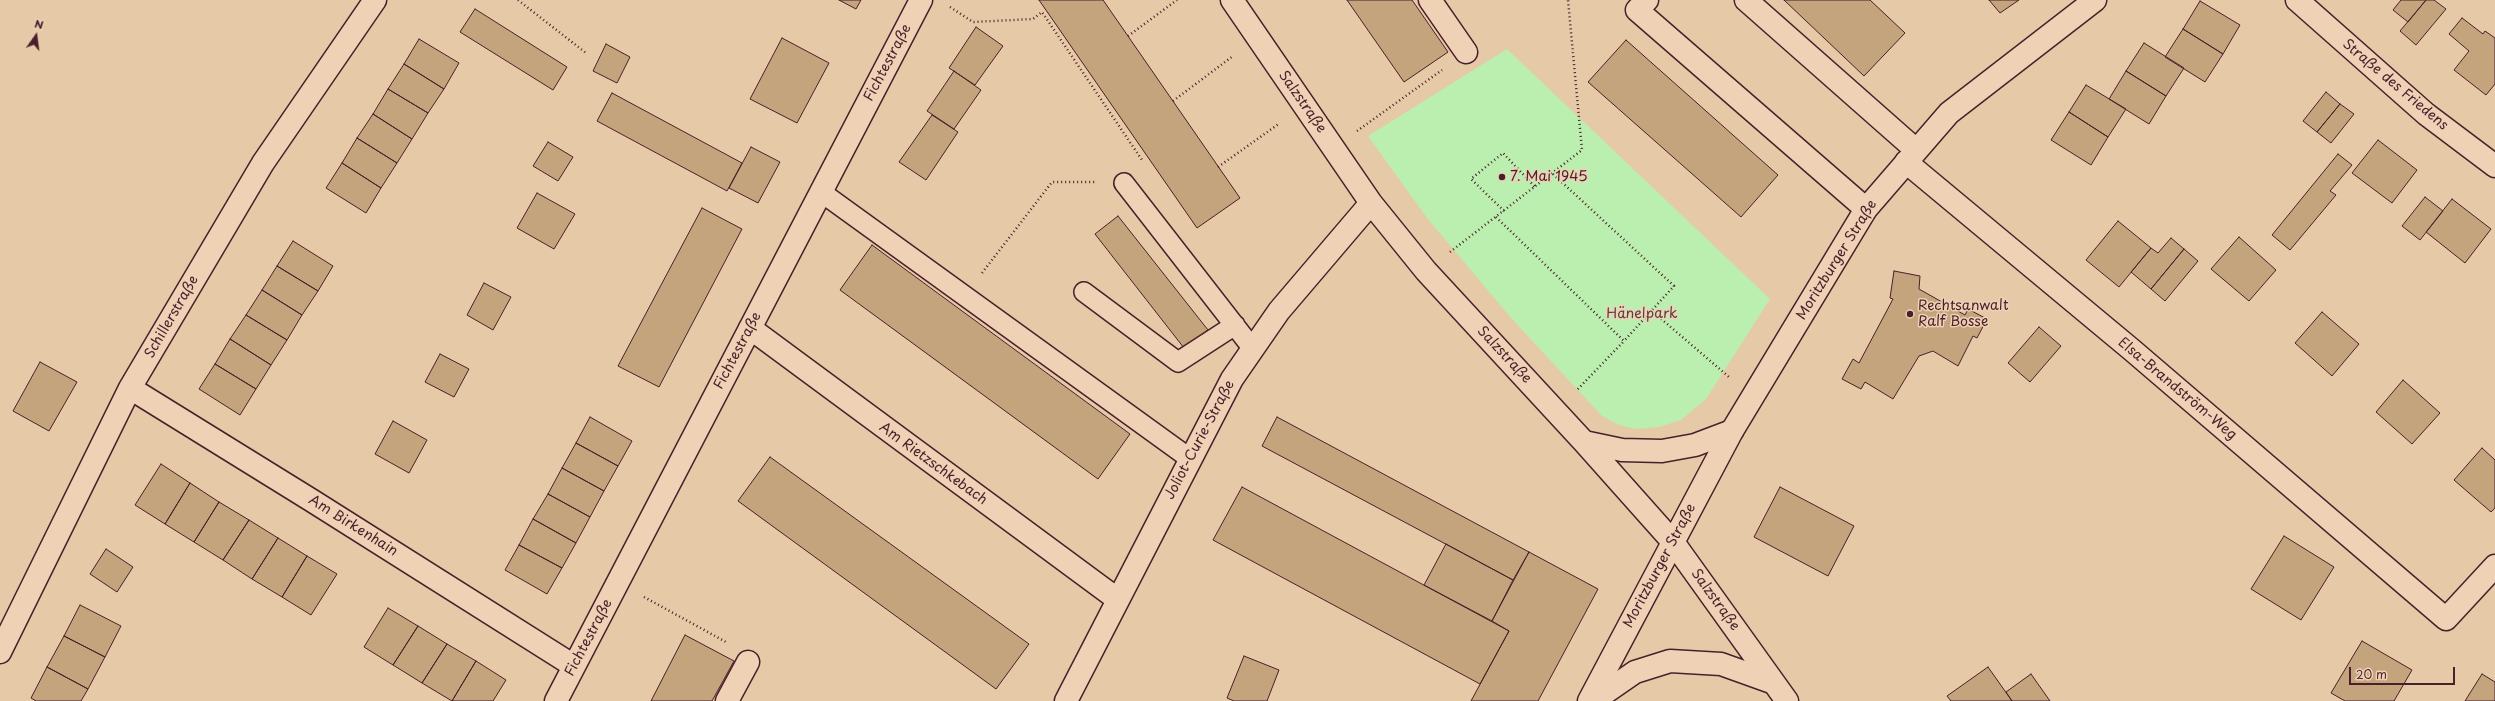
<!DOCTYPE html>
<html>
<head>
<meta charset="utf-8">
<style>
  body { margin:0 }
  #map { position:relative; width:2495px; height:701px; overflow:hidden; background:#e6c9a7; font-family:"Playpen Sans",sans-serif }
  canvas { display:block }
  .north { position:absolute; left:16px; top:16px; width:40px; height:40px; -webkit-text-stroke:3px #efd2b6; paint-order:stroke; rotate:14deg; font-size:11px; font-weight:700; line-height:16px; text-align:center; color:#4a1f2b }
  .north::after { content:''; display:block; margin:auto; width:14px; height:18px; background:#4a1f2b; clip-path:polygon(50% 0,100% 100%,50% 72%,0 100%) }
  .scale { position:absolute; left:2349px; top:667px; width:106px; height:18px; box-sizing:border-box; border:2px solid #4a1f2b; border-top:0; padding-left:5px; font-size:12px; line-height:14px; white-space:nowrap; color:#4a1f2b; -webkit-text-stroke:3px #efd2b6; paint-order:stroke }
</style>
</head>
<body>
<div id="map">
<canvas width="2495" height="701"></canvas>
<div class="north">N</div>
<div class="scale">20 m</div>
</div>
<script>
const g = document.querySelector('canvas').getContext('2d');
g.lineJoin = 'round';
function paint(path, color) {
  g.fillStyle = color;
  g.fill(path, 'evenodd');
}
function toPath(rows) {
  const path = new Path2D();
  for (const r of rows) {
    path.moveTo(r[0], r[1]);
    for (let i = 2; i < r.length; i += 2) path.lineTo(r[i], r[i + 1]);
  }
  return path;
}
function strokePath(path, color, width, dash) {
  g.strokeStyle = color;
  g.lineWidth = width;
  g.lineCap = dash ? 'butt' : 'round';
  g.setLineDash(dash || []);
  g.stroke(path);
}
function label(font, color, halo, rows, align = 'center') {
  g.font = font + ' "Playpen Sans",sans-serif';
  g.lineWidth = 3;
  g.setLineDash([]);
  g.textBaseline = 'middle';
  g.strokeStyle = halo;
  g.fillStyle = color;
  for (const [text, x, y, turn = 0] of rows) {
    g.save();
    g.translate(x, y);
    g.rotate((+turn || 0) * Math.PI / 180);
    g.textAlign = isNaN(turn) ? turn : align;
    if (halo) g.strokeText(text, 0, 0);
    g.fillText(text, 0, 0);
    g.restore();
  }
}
paint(toPath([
  [1507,49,1770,299,1706,399,1681,420,1659,427,1636,429,1619,425,1602,416,1511,318,1427,218,1368,136]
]), '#baefb0');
const building = toPath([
  [839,0,861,0,856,9,839,0],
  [1039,0,1103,0,1240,198,1197,228,1039,0],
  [1347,0,1412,0,1448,52,1404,82,1347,0],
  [1784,0,1870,0,1905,33,1864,76,1784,0],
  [1989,0,2019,0,2000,13,1989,0],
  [2401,0,2426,0,2408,22,2393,10,2401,0],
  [2426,0,2434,0,2446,9,2416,45,2400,31,2426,0],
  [2200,1,2240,25,2223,54,2183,29,2200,1],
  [475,9,567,67,553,90,460,32,475,9],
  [2462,18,2483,34,2485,31,2495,38,2495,84,2486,95,2454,70,2469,51,2449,34,2462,18],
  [976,27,1003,46,975,85,949,68,976,27],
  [2183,29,2223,54,2205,82,2165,57,2183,29],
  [782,38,829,63,797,123,750,99,782,38],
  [419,39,459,63,444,89,404,64,419,39],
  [1626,40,1778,175,1741,217,1588,82,1626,40],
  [2144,43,2184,68,2166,96,2126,71,2144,43],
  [606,44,630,57,617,83,593,71,606,44],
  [404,64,444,89,428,113,388,89,404,64],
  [954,71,981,90,954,129,927,111,954,71],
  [2126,71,2166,96,2149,124,2109,99,2126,71],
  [2086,85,2126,109,2108,137,2069,112,2086,85],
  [388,89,428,113,412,139,373,114,388,89],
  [2326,92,2340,104,2317,132,2303,121,2326,92],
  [612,93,742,163,727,191,597,121,612,93],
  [2340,104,2354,114,2331,143,2317,132,2340,104],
  [2069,112,2108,137,2091,165,2051,140,2069,112],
  [373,114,412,139,397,163,357,138,373,114],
  [932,115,958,132,926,180,899,162,932,115],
  [357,138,397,163,381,188,342,163,357,138],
  [2378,140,2417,170,2392,203,2352,173,2378,140],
  [548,142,573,157,558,181,533,166,548,142],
  [751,147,780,162,758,203,729,188,751,147],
  [2338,154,2352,165,2330,191,2336,195,2290,250,2272,235,2338,154],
  [342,163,381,188,366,213,326,188,342,163],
  [537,193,575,214,554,249,517,228,537,193],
  [2425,197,2443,211,2420,240,2402,226,2425,197],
  [2452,199,2491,229,2465,263,2426,232,2452,199],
  [702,208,742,229,659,387,618,366,702,208],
  [1118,216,1208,330,1184,348,1095,234,1118,216],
  [2118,221,2151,248,2119,287,2086,260,2118,221],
  [2239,237,2276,270,2249,301,2211,269,2239,237],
  [2171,238,2184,249,2151,289,2131,272,2151,248,2158,253,2171,238],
  [293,241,333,266,318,291,277,266,293,241],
  [872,245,1130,434,1098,479,840,290,872,245],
  [2184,249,2198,261,2165,301,2151,289,2184,249],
  [277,266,318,291,302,315,262,290,277,266],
  [1894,271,1920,276,1919,289,1965,315,1968,309,1987,319,1977,338,1973,336,1958,366,1933,351,1919,356,1893,399,1865,382,1861,389,1842,379,1853,359,1859,363,1893,299,1890,298,1894,271],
  [484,283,511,297,493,330,467,315,484,283],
  [262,290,302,315,287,340,246,315,262,290],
  [2322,312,2359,344,2332,376,2295,343,2322,312],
  [246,315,287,340,271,365,230,339,246,315],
  [2039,327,2061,346,2030,382,2008,363,2039,327],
  [230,339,271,365,256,389,215,364,230,339],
  [440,354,469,369,454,397,425,382,440,354],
  [40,362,77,382,49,431,13,411,40,362],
  [215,364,256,389,240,415,199,389,215,364],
  [2403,380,2440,413,2412,444,2376,412,2403,380],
  [590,417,632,441,618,466,576,443,590,417],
  [1277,417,1529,552,1513,580,1262,446,1277,417],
  [393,421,427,440,409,473,375,454,393,421],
  [576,443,618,466,604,491,562,468,576,443],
  [2482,448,2495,460,2495,508,2491,512,2454,480,2482,448],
  [770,457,1029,644,996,689,738,501,770,457],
  [161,464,190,483,165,524,135,505,161,464],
  [562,468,604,491,590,517,548,494,562,468],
  [190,483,219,502,194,542,165,524,190,483],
  [1242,487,1509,631,1480,684,1213,540,1242,487],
  [1780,487,1854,526,1828,576,1754,537,1780,487],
  [548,494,590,517,576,543,533,519,548,494],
  [219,502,249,520,223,560,194,542,219,502],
  [533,519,576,543,562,568,519,545,533,519],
  [249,520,278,538,252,579,223,560,249,520],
  [2284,536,2334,567,2301,620,2251,589,2284,536],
  [278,538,307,556,282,597,252,579,278,538],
  [1446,544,1513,580,1492,621,1424,585,1446,544],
  [519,545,562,568,547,594,505,570,519,545],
  [106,549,133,567,117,592,90,574,106,549],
  [1529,552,1598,589,1538,701,1471,701,1509,631,1492,621,1529,552],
  [307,556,337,574,311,615,282,597,307,556],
  [80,605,121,626,105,657,64,636,80,605],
  [388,608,418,626,393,665,364,647,388,608],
  [418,626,447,644,422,683,393,665,418,626],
  [685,635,734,661,712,701,651,701,685,635],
  [64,636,105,657,88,689,47,667,64,636],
  [2362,641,2412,670,2394,701,2345,701,2331,693,2362,641],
  [447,644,476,661,452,701,422,683,447,644],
  [1244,656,1279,670,1267,701,1234,701,1227,698,1244,656],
  [476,661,506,680,493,701,452,701,476,661],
  [47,667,88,689,81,701,36,701,31,698,47,667],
  [1988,667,2012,701,1951,701,1947,696,1988,667],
  [2031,674,2050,701,2012,701,2006,692,2031,674],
  [2482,674,2495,682,2495,701,2465,701,2482,674]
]);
paint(building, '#c3a47c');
strokePath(building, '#4a1f2b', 1);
const service = toPath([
  [1124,183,1253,349],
  [821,192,1189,458],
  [1084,292,1178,362,1235,325]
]);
const minor = toPath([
  [1232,0,1371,203,1426,271,1584,442,1673,542,1787,701],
  [1430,0,1466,52],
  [1647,0,1637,10,1866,209],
  [1746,0,1916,150],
  [2297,0,2426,114,2495,166],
  [1906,162,2132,350,2446,619,2495,566],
  [750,328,1117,599],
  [130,388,311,500,574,666],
  [1584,442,1622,450,1662,451,1695,445,1732,431],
  [0,652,130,388,263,163,375,0],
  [556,701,921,0],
  [727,701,748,662],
  [1066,701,1232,379,1279,311,1371,203],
  [1593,701,1635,672,1670,661,1721,664,1774,683]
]);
const tertiary = toPath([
  [1589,701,1732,431,1866,209,1949,113,2095,0]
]);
strokePath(service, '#4a1f2b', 22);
strokePath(minor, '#4a1f2b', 25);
strokePath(tertiary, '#4a1f2b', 25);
strokePath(toPath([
  [518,0,586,53],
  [950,7,973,22,1033,19,1042,12,1142,160],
  [1128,36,1177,0],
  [1173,101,1233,56],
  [1357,131,1442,70],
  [1218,167,1280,123],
  [1553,174,1674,286,1624,341],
  [1504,211,1471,179,1503,153,1535,187],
  [1496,217,1624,341,1577,390],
  [1450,252,1582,150,1568,0],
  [982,273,1052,182,1096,182],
  [1652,311,1729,377],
  [644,597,726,642]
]), '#4a1f2b', 2.5, [1, 3]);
strokePath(service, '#efd2b6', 19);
strokePath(minor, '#efd2b6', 22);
strokePath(tertiary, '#efd2b6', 22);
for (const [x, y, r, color] of [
  [1502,177,4,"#4a1f2b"],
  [1910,314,4,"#4a1f2b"]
]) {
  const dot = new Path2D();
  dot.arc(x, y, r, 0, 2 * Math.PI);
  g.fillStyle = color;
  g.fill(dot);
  strokePath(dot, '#efd2b6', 1.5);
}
label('14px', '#4a1f2b', '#efd2b6', [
  ["Fichtestraße",888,63,-62],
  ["Straße des Friedens",2395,85,40],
  ["Salzstraße",1302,102,55],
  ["Moritzburger Straße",1837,260,-58],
  ["Schillerstraße",172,317,-60],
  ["Fichtestraße",738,351,-62],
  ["Salzstraße",1504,355,47],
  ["Elsa-Brandström-Weg",2177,389,40],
  ["Joliot-Curie-Straße",1200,440,-62],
  ["Am Rietzschkebach",933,464,36],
  ["Am Birkenhain",353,526,32],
  ["Moritzburger Straße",1660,566,-62],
  ["Salzstraße",1715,600,54],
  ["Fichtestraße",589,638,-62]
]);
label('14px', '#4a1f2b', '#efd2b6', [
  ["7. Mai 1945",1510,177],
  ["Rechtsanwalt",1918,306],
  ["Ralf Bosse",1918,322]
], 'left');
label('14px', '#5b3e3f', '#efd2b6', [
  ["Hänelpark",1642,314]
]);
</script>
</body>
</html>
